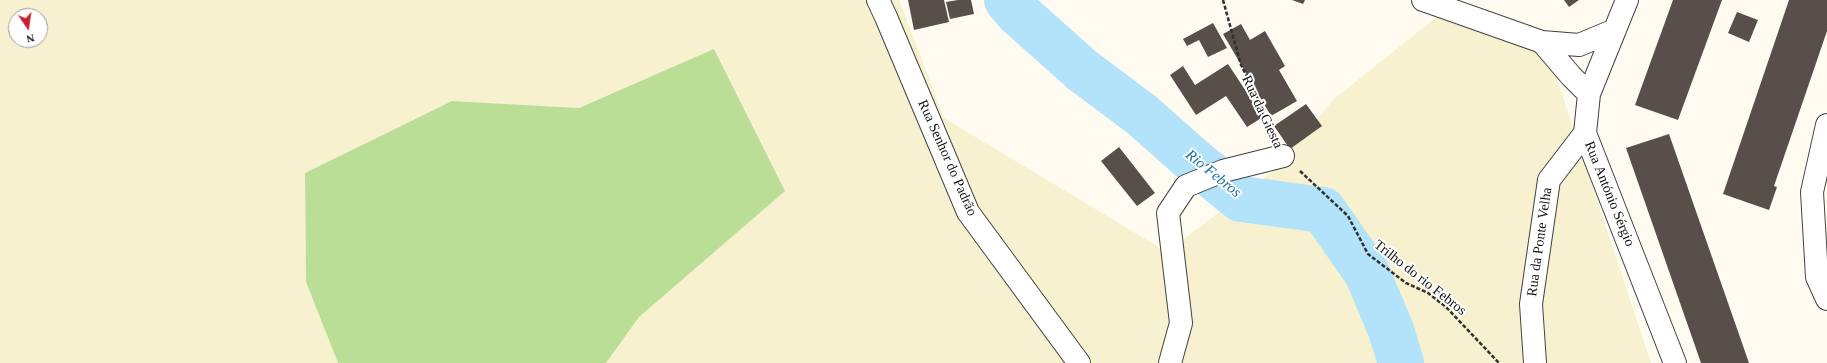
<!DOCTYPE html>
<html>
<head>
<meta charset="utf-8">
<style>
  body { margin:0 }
  #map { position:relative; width:1827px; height:363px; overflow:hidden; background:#fffbf1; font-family:Georgia,serif }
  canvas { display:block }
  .north { position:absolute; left:8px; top:8px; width:40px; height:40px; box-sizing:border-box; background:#fff; border:1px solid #9f9f9f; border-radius:50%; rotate:167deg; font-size:11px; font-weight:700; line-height:16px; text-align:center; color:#0f0f0f }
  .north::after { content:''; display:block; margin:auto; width:14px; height:18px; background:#c81e31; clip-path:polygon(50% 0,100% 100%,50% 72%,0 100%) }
</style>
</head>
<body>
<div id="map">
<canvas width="1827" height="363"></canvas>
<div class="north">N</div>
</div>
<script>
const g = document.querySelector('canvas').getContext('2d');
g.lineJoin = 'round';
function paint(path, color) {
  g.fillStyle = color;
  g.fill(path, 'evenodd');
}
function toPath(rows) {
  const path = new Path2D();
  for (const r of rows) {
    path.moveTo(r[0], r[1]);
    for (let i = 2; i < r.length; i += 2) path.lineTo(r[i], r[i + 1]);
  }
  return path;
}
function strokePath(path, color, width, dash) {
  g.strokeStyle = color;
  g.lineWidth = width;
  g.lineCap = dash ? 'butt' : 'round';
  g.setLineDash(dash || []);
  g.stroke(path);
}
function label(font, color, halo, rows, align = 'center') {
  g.font = font + ' Georgia,serif';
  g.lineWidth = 4;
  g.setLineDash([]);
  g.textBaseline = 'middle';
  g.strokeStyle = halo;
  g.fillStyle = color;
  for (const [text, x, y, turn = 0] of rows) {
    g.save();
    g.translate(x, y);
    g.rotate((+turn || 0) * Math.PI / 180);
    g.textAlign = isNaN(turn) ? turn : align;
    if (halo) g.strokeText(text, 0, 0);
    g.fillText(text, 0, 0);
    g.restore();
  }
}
paint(toPath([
  [0,0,899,0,944,118,1167,252,1278,167,1334,99,1439,15,1548,52,1651,363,606,363,639,317,784,191,714,50,579,108,452,101,305,173,306,282,338,363,0,363],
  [16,16,40,16,40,40,16,40]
]), '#f7f1cf');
paint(toPath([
  [714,49,785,191,639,317,606,363,338,363,306,282,305,173,452,101,579,108]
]), '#bbde96');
strokePath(toPath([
  [1007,0,1017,12,1082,70,1142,115,1195,162,1241,199,1323,210,1367,273,1391,330,1401,363]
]), '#b2e3fa', 46);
paint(toPath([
  [908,0,944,0,949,22,914,30],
  [958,0,971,0,974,14,950,19,946,2],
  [1292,0,1305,0,1303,4],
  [1564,0,1579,0,1569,7],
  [1673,0,1722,0,1678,120,1635,105],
  [1789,0,1827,0,1827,31,1774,186,1777,187,1769,210,1723,194],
  [1737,12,1758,20,1749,42,1728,33],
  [1213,23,1227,48,1208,57,1199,40,1187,46,1183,39],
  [1241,24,1250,40,1265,31,1285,66,1279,70,1297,101,1271,116,1223,34],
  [1228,64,1263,117,1247,127,1226,96,1196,115,1170,75,1183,66,1195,85],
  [1306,104,1322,126,1290,149,1274,126],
  [1669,134,1749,363,1701,363,1626,148],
  [1119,147,1155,193,1137,206,1101,161]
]), '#584f4a');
const minor = toPath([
  [878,0,886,17,968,212,1079,363],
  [1423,0,1542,42,1579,45,1615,30],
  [1627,0,1589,94,1585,133,1675,363],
  [1542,42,1571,76,1589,94],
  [1827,125,1812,192,1817,277,1827,299],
  [1170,363,1181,323,1168,213,1186,186,1223,171,1283,156],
  [1535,363,1531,304,1549,180,1585,133]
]);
strokePath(minor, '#424242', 24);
strokePath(toPath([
  [1223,0,1241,65,1255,92,1271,135],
  [1300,171,1348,216,1368,254,1406,283,1428,293,1446,307,1499,363]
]), '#313131', 2.5, [4, 2]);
strokePath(minor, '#fff', 22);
label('14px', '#0f0f0f', '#fff', [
  ["Rua da Giesta",1262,112,65],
  ["Rua Senhor do Padrão",947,158,66],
  ["Rua António Sérgio",1609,194,68],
  ["Rua da Ponte Velha",1540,242,-82],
  ["Trilho do rio Febros",1420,278,38]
]);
label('italic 15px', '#1070a9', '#fff', [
  ["Rio Febros",1213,174,39]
]);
</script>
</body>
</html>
